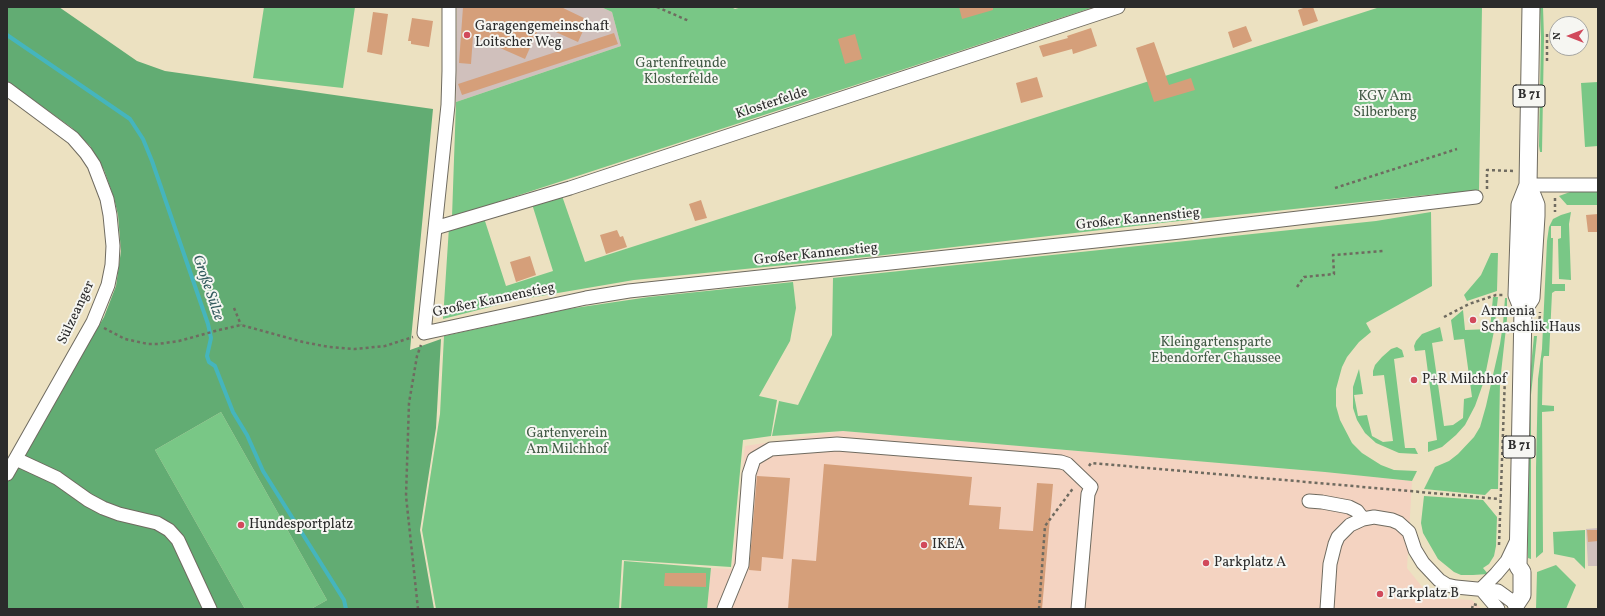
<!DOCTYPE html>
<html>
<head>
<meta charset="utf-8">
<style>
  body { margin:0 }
  #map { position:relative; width:1605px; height:616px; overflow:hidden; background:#ece1c1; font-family:Vollkorn,serif }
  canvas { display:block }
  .frame { position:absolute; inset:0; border:8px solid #2b2b2b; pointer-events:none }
  .north { position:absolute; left:1549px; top:16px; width:40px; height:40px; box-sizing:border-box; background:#f6f6f2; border:1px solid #a5a5a2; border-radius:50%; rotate:270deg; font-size:11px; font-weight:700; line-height:16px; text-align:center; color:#2b2b2b }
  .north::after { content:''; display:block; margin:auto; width:14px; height:18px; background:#d1495b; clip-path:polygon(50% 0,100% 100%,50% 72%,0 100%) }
</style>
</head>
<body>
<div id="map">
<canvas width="1605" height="616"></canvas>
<div class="frame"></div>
<div class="north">N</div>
</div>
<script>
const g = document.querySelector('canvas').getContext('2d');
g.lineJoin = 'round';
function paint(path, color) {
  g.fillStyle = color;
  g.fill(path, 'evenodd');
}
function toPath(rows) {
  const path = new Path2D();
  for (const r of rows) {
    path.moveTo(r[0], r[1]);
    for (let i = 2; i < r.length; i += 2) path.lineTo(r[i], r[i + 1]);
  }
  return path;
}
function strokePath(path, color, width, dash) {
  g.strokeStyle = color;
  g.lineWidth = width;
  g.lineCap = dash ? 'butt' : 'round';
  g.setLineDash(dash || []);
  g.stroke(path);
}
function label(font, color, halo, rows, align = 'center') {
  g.font = font + ' Vollkorn,serif';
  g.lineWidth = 4;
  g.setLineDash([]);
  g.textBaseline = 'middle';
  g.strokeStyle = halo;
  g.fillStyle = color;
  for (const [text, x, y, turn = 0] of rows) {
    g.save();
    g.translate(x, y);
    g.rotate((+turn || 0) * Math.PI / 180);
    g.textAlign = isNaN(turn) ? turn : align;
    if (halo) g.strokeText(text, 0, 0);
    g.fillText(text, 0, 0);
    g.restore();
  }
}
paint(toPath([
  [843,431,1325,472,1412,481,1407,568,1431,598,1472,600,1482,609,707,609,711,568,732,569,745,446]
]), '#f4d3c1');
paint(toPath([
  [457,7,601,7,612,12,621,46,456,102],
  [1598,528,1598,566,1588,566,1586,529]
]), '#d0c0bc');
paint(toPath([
  [264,7,355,7,343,88,253,78],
  [601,7,731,7,735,9,742,7,1094,7,452,217,456,102,621,46,612,12],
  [1380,7,1482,7,1479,191,1437,194,1170,222,876,256,634,280,517,300,443,319,449,227,484,218,506,286,553,271,532,204,561,193,585,262],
  [1540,7,1543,7,1544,37,1542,152,1540,152,1539,146,1541,37],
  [1598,82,1598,146,1585,147,1581,83],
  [1570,192,1598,192,1598,205,1567,205,1559,196],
  [1431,212,1432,286,1366,323,1371,332,1359,342,1347,357,1342,367,1336,389,1336,406,1340,420,1352,443,1362,453,1381,465,1394,470,1417,471,1412,481,1325,472,843,431,772,436,779,401,798,405,832,335,833,278,1376,221],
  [1571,212,1569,224,1571,280,1559,279,1558,239,1561,238,1561,226,1551,226,1551,238,1553,238,1552,284,1565,284,1565,291,1555,291,1552,293,1549,356,1544,356,1543,359,1542,405,1554,406,1554,411,1542,412,1543,552,1536,558,1536,468,1538,379,1542,349,1547,241,1549,227,1553,219,1561,215],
  [1491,253,1498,253,1497,291,1467,301,1464,295,1481,275],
  [793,282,796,308,790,341,759,396,777,400,771,436,743,440,731,567,622,560,619,609,436,609,422,530,440,414,444,336,568,309,649,297],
  [1493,297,1498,297,1494,331,1484,381,1475,406,1465,425,1456,435,1442,447,1428,452,1428,442,1437,440,1425,350,1415,351,1414,346,1416,341,1422,334,1440,327,1443,341,1432,343,1444,426,1453,425,1463,418,1464,399,1472,397,1464,339,1454,340,1451,320,1463,310,1465,330,1490,329],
  [1505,298,1507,298,1507,319,1500,382,1498,489,1491,489,1485,495,1424,489,1435,467,1449,461,1458,454,1474,437,1480,427,1486,406,1500,344,1503,324],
  [1534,336,1537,336,1531,395,1531,559,1528,558,1528,396],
  [1397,347,1402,350,1404,357,1394,359,1405,448,1415,448,1418,454,1399,453,1376,443,1365,433,1357,420,1353,408,1353,387,1359,369,1363,394,1354,395,1358,416,1367,415,1372,436,1383,442,1393,441,1384,375,1373,376,1373,371,1375,365,1382,357,1391,349],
  [221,412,327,600,311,609,245,609,155,450],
  [1424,496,1483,500,1497,517,1496,546,1494,556,1489,564,1483,568,1488,574,1473,575,1461,575,1454,572,1438,559,1423,533,1421,523],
  [1585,530,1585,569,1574,558,1554,554,1553,532],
  [624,561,711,568,707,609,621,609],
  [1556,565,1576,585,1566,609,1536,609,1537,572]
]), '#79c786');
paint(toPath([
  [7,7,59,7,137,61,165,71,433,109,410,350,441,339,436,428,420,530,434,609,311,609,327,600,221,412,155,450,245,609,7,609,7,482,104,317,116,286,121,251,118,215,114,198,104,170,90,146,72,128,7,81]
]), '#62ac73');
strokePath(toPath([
  [7,35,130,119,143,139,152,161,208,324,211,338,207,356,209,362,215,366,233,412,247,435,263,471,344,600,346,609]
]), '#45b5bd', 4);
paint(toPath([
  [463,7,561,7,588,20,578,42,540,25,525,59,473,36,471,64,459,63],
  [959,7,993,7,993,10,962,19],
  [1306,7,1313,7,1318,21,1303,26,1298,10],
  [373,12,388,14,382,55,367,52],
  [412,18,433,21,429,47,411,44,411,41,408,41],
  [1246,26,1252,41,1233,48,1228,32],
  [1091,28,1097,46,1073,54,1072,49,1043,57,1039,46,1068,38,1067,36],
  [614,33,618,44,462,95,458,84],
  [855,34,862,59,845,64,838,39],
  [1154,42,1169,85,1191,78,1195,90,1154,102,1136,48],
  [1037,77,1043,97,1021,103,1016,83],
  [701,200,707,218,695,221,689,204],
  [1598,214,1598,232,1588,232,1586,215],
  [617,230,620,237,623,236,627,247,606,254,600,235],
  [530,256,536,275,516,282,510,262],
  [824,464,972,477,969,505,1001,507,999,529,1033,531,1037,483,1053,484,1042,609,788,609,792,559,816,561],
  [757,476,790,478,783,559,762,557,761,571,749,570],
  [1587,530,1598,530,1598,541,1588,542],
  [665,573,706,573,706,587,664,586]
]), '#d59f7a');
const minor = toPath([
  [449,7,449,71,448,105,424,333,586,298,629,291,1180,232,1476,197],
  [7,89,73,138,86,153,94,165,107,199,110,215,113,246,112,265,108,285,93,322,7,474],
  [1528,185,1598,185],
  [435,228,570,188,1118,7],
  [16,459,57,478,88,500,103,508,119,514,157,523,169,530,178,540,210,609],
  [1309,501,1322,502,1349,507,1357,511,1363,519],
  [1481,589,1496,574,1507,561,1517,540],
  [1481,589,1498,609],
  [724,609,742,565,749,474,754,459,771,449,837,444,1027,459,1061,462,1067,464,1091,487,1088,494,1078,609],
  [1327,609,1330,564,1335,544,1338,537,1350,525,1363,519,1374,517,1392,520,1399,523,1409,532,1415,550,1423,563,1439,580,1447,585,1456,587,1498,591,1516,604]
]);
const major = toPath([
  [1523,310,1531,298,1536,216,1536,205,1528,185],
  [1516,604,1522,595,1522,572,1518,566,1523,310,1517,295,1520,205,1528,185,1531,7]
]);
strokePath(minor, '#6f6b60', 15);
strokePath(major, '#6f6b60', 19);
strokePath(toPath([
  [657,7,689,21],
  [1547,61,1547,34],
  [1335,188,1457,149],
  [1487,189,1487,170,1514,171],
  [1555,198,1555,212],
  [1297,287,1304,277,1334,274,1333,255,1383,251],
  [234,308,241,325],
  [1444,317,1469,304,1496,295,1503,295],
  [104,328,125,339,148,344,158,344,179,341,219,330,241,325,303,342,329,347,355,349,385,346,413,337],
  [1539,331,1540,312],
  [1089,466,1091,463,1500,499],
  [1499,545,1505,376],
  [418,609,406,496,409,403,417,356,421,345],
  [1039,609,1045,526,1074,487],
  [1472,609,1473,604,1477,605]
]), '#6f6b60', 2.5, [3, 3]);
strokePath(minor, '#fff', 13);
strokePath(major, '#fff', 17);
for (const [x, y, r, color] of [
  [467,35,4,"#d1495b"],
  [1473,320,4,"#d1495b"],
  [1414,380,4,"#d1495b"],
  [241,525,4,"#d1495b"],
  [924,545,4,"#d1495b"],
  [1206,563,4,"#d1495b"],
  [1380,594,4,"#d1495b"]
]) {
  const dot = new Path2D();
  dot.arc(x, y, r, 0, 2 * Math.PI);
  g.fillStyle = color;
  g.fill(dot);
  strokePath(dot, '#f6f6f2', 1.5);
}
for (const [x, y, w] of [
  [1529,96,32],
  [1519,447,32]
]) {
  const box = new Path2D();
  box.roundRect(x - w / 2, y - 11, w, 22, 3);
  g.fillStyle = '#f6f6f2';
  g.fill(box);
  strokePath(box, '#2b2b2b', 1);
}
label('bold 13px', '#2b2b2b', null, [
  ["B 71",1529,96],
  ["B 71",1519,447]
]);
label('14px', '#2b2b2b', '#f6f6f2', [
  ["Garagengemeinschaft",475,27],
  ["Loitscher Weg",475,43],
  ["Armenia",1481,312],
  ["Schaschlik Haus",1481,328],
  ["P+R Milchhof",1422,380],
  ["Hundesportplatz",249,525],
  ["IKEA",932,545],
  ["Parkplatz A",1214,563],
  ["Parkplatz B",1388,594]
], 'left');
label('14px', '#425a46', '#f6f6f2', [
  ["Gartenfreunde",681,64],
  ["Klosterfelde",681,80],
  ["KGV Am",1385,97],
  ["Silberberg",1385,113],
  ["Kleingartensparte",1216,343],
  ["Ebendorfer Chaussee",1216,359],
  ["Gartenverein",567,434],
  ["Am Milchhof",567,450]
]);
label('14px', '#2b2b2b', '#f6f6f2', [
  ["Klosterfelde",772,104,-18],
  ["Großer Kannenstieg",1138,220,-6],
  ["Großer Kannenstieg",816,255,-6],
  ["Großer Kannenstieg",494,301,-12],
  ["Sülzeanger",77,313,-65]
]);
label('italic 15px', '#345b5e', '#f6f6f2', [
  ["Große Sülze",207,288,71]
]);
</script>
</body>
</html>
